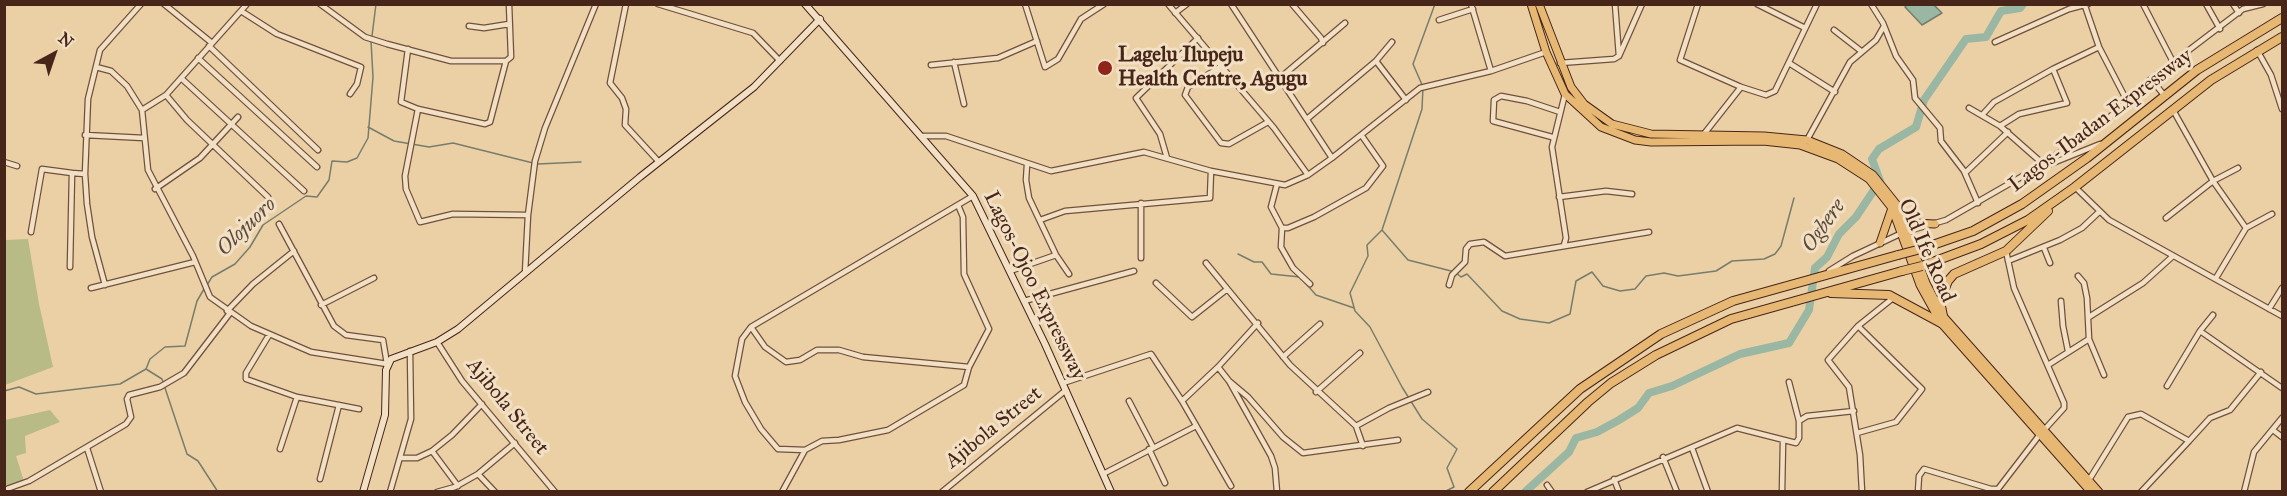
<!DOCTYPE html>
<html>
<head>
<meta charset="utf-8">
<style>
  body { margin:0 }
  #map { position:relative; width:2287px; height:496px; overflow:hidden; background:#ebd0a6; font-family:"IM FELL Great Primer",serif }
  canvas { display:block }
  .frame { position:absolute; inset:0; border:6px solid #472519; pointer-events:none }
  .north { position:absolute; left:24px; top:24px; width:60px; height:60px; -webkit-text-stroke:4px #f2e0c5; paint-order:stroke; rotate:40deg; font-size:16px; font-weight:700; line-height:24px; text-align:center; color:#472519 }
  .north::after { content:''; display:block; margin:auto; width:21px; height:27px; background:#472519; clip-path:polygon(50% 0,100% 100%,50% 72%,0 100%) }
</style>
</head>
<body>
<div id="map">
<canvas width="2287" height="496"></canvas>
<div class="frame"></div>
<div class="north">N</div>
</div>
<script>
const g = document.querySelector('canvas').getContext('2d');
g.lineJoin = 'round';
function paint(path, color) {
  g.fillStyle = color;
  g.fill(path, 'evenodd');
}
function toPath(rows) {
  const path = new Path2D();
  for (const r of rows) {
    path.moveTo(r[0], r[1]);
    for (let i = 2; i < r.length; i += 2) path.lineTo(r[i], r[i + 1]);
  }
  return path;
}
function strokePath(path, color, width, dash) {
  g.strokeStyle = color;
  g.lineWidth = width;
  g.lineCap = dash ? 'butt' : 'round';
  g.setLineDash(dash || []);
  g.stroke(path);
}
function label(font, color, halo, rows, align = 'center') {
  g.font = font + ' "IM FELL Great Primer",serif';
  g.lineWidth = 6;
  g.setLineDash([]);
  g.textBaseline = 'middle';
  g.strokeStyle = halo;
  g.fillStyle = color;
  for (const [text, x, y, turn = 0] of rows) {
    g.save();
    g.translate(x, y);
    g.rotate((+turn || 0) * Math.PI / 180);
    g.textAlign = isNaN(turn) ? turn : align;
    if (halo) g.strokeText(text, 0, 0);
    g.fillText(text, 0, 0);
    g.restore();
  }
}
paint(toPath([
  [28,239,39,304,53,367,5,385,5,240],
  [50,410,60,422,25,436,26,453,16,456,24,481,5,486,5,420]
]), '#b8bb86');
const water = toPath([
  [1907,5,1934,5,1942,13,1922,25,1905,7,1907,5]
]);
paint(water, '#99b7a2');
strokePath(water, '#787d6b', 1.5);
strokePath(toPath([
  [1435,4,1413,64,1423,87,1422,109,1382,230,1367,245,1368,256,1350,293,1355,311,1370,327,1402,387,1422,419,1457,449,1447,468,1454,487,1444,492],
  [372,36,376,4],
  [368,127,394,141,429,147,453,143,533,163],
  [538,164,581,162],
  [1382,230,1408,260,1455,272,1461,277,1467,274,1502,311,1520,319,1549,323,1570,314,1576,281,1592,272,1603,286,1620,291,1635,289,1646,276,1664,273,1678,276,1716,271,1732,261,1764,259,1775,254,1781,246,1794,198],
  [1238,254,1254,262,1262,262,1271,274,1300,277,1316,295,1354,308],
  [207,285,212,277,235,264,250,247,263,225,306,196,317,197,329,180,332,161,347,162,357,158,368,138,373,77,371,41],
  [146,369,162,379,187,454,198,461,218,492],
  [4,391,19,387,36,394,120,384,146,369,150,359,165,347,185,346,197,301,204,289]
]), '#787d6b', 1.5);
strokePath(toPath([
  [1525,492,1569,452,1576,438,1597,432,1619,420,1638,408,1649,393,1672,386,1740,354,1789,343,1809,310,1815,268,1827,257,1839,234,1856,217,1880,181,1872,159,1879,149,1916,127,1924,100,1966,39,1986,37,2001,11,2020,8,2023,4]
]), '#99b7a2', 8);
const street = toPath([
  [164,4,212,43],
  [320,4,365,37,387,44,451,61,506,61],
  [626,4,610,83,622,98,626,109,625,125,659,162],
  [658,4,753,33,780,61],
  [1025,4,1045,67,1058,59,1081,19,1104,4],
  [1168,4,1274,128,1308,175],
  [1231,4,1332,158],
  [1292,4,1321,38,1323,43],
  [1471,4,1491,71],
  [1615,4,1619,56],
  [1698,4,1680,60,1741,87,1766,95,1775,91,1817,4],
  [1757,4,1805,28],
  [1871,4,1883,23,1896,56,1913,80,1915,98,1940,128,1941,141,1964,171,1978,203],
  [2143,4,2173,62],
  [2206,4,2220,29],
  [2233,4,2239,13],
  [2085,6,2099,47,2127,101],
  [241,11,277,34,361,67,357,84,350,94],
  [1175,13,1187,4],
  [1439,20,1473,9],
  [469,26,484,28,509,24],
  [1834,30,1861,51],
  [1995,42,2069,9,2088,4],
  [209,46,318,150],
  [408,49,401,102,418,109,485,124,490,122,506,61,511,57,509,4],
  [2257,50,2271,75,2282,109],
  [198,58,317,167],
  [1376,61,1406,100],
  [954,62,964,104],
  [1560,63,1614,59,1619,56,1642,4],
  [1789,63,1835,92],
  [931,65,998,58,1037,41],
  [1222,66,1188,87,1185,95,1221,143,1229,144,1268,122],
  [96,67,111,71,127,86,142,110,148,170,193,256,210,297,251,326,311,352,387,364,383,340,346,335,334,326,279,224],
  [181,78,304,191],
  [1280,78,1345,23],
  [2151,79,2164,95],
  [166,95,187,120,268,197],
  [1969,108,2000,126,2042,163],
  [418,109,405,176,406,189,420,222,453,214,528,215],
  [142,110,166,95,247,4],
  [2173,110,2213,181,2246,228],
  [1983,114,1994,102,2053,69,2099,47],
  [1307,119,1376,61,1392,42],
  [2000,126,2019,114,2067,103,2053,69],
  [1704,134,1741,87],
  [85,135,144,138],
  [920,136,946,136,1051,171,1144,152,1211,171,1285,185,1308,175,1332,158,1420,88,1491,71,1546,52],
  [1552,137,1493,121,1494,100,1501,96,1527,101,1560,112],
  [1807,140,1850,62,1876,40,1884,26],
  [1167,158,1160,134,1136,98,1198,38],
  [4,162,17,166],
  [1027,165,1026,180,1029,198,1056,255,1069,274],
  [2038,169,2100,144],
  [1965,173,2008,132],
  [1277,184,1271,207,1282,228,1281,247,1293,268,1310,284],
  [2075,187,2109,220,2282,316],
  [155,189,200,158,238,117],
  [1559,197,1606,191,1632,194],
  [1141,203,1141,258],
  [2166,218,2213,181,2238,168],
  [1040,220,1065,211,1210,198,1211,171],
  [1282,228,1288,228,1314,217,1366,188,1383,166,1362,136],
  [1908,231,1946,220,2028,173,2100,126,2151,79,2243,9,2263,4],
  [31,232,42,169,72,173],
  [1564,245,1566,238,1552,147,1565,94],
  [2044,248,2050,263],
  [2006,251,2014,288,2064,403,2064,408,2045,429],
  [2008,261,2060,240,2082,228,2099,212],
  [1206,263,1290,365,1356,426,1363,446],
  [70,267,72,173,85,174],
  [1010,271,1056,255],
  [1829,271,1853,256,1902,233],
  [525,273,528,215,535,161,545,128,596,4],
  [2078,276,2084,283,2087,298,2089,339,2104,375],
  [2216,278,2246,228,2272,214],
  [1156,283,1192,317,1226,290],
  [105,285,92,237,87,204,85,174,88,99,100,50,141,4],
  [1449,285,1452,275,1465,262,1466,249,1470,244,1484,242,1505,256,1649,232],
  [91,288,195,262],
  [1024,301,1134,271],
  [2061,301,2063,326,2068,351],
  [321,305,374,278],
  [2269,309,2282,288],
  [227,311,253,284,294,251],
  [2089,317,2143,283,2173,256],
  [751,327,742,339,735,376,745,402,761,429,778,449,805,450],
  [2200,331,2282,388],
  [269,335,246,373,246,379,297,397,359,409],
  [437,342,462,381,555,492],
  [1283,357,1320,324],
  [2048,365,2089,339],
  [969,367,863,357,839,350,817,350,800,360,786,362,765,347,751,327,973,196],
  [1218,367,1229,381,1271,456,1275,468,1277,492],
  [1229,381,1248,397,1283,437,1303,453,1398,440],
  [1063,383,1151,354,1182,401,1231,486],
  [2167,386,2200,331,2213,315],
  [1316,392,1360,353],
  [1129,401,1153,447],
  [1182,401,1218,367,1258,323],
  [1799,421,1807,416,1854,411],
  [1356,426,1389,408,1428,392],
  [2273,430,2282,437],
  [1857,433,1896,422,1922,389,1858,326],
  [87,448,101,492],
  [1692,448,1708,492],
  [280,449,297,397],
  [1149,449,1165,483],
  [432,451,458,486],
  [1663,457,1677,492],
  [401,458,417,458,432,451,452,435,482,404],
  [1105,473,1196,426],
  [478,474,495,492],
  [320,479,339,405],
  [1614,479,1619,492],
  [2089,480,2128,417,2141,414,2189,441,2210,418,2230,410,2261,372],
  [1547,485,1552,492],
  [4,490,29,481,126,424,131,417,127,399,129,395,160,387,184,373,230,313],
  [390,492,411,419,410,351],
  [437,492,455,487,478,474,515,443],
  [782,492,805,450,822,441,839,440,888,430,964,385,969,367,989,329,964,274,963,217,958,205],
  [942,492,1066,390],
  [1587,492,1737,428,1796,443,1799,438,1799,421,1789,382],
  [1782,492,1783,442],
  [1862,492,1860,455,1849,387,1828,360,1858,326,1893,298],
  [1918,492,1919,476,1924,469,1991,489,1998,489,2041,433],
  [2141,492,2189,441],
  [2244,492,2254,452,2282,418]
]);
const secondary = toPath([
  [805,4,973,196,1045,344,1111,492],
  [363,492,385,415,386,370,391,359,437,342,458,329,640,177,754,87,820,19]
]);
const primary = toPath([
  [1531,4,1546,52,1565,94,1601,127,1635,140,1651,142,1763,141,1800,145,1838,159,1869,179,1892,208,1920,285,1941,323,2091,492],
  [1539,4,1571,87,1584,104,1612,124,1651,134,1764,136,1807,140,1842,154,1873,175,1897,205,1926,283,1943,316,2099,492],
  [1902,217,1915,223,1935,224],
  [1880,243,1892,208]
]);
const highway = toPath([
  [1921,249,1973,231,2022,204,2087,158,2197,70,2282,18],
  [1922,266,1981,244,2028,220,2075,187,2211,80,2282,37],
  [1831,293,1889,295,1941,323],
  [1943,316,1940,301,1948,281,1954,274,2006,251,2048,211],
  [1469,492,1580,389,1661,334,1733,301,1898,255],
  [1493,492,1588,402,1611,383,1656,355,1731,319,1902,271]
]);
strokePath(street, '#70503c', 7);
strokePath(secondary, '#472519', 8);
strokePath(primary, '#472519', 9);
strokePath(highway, '#472519', 10);
strokePath(street, '#f2e0c5', 4.5);
strokePath(secondary, '#f2e0c5', 6);
strokePath(primary, '#e6b873', 7);
strokePath(highway, '#e6b873', 8);
const highwayBridge = toPath([
  [1898,255,1921,249],
  [1902,271,1922,266]
]);
strokePath(highwayBridge, '#472519', 10, []);
strokePath(highwayBridge, '#e6b873', 8);
for (const [x, y, r, color] of [
  [1105,68,8,"#8f2418"]
]) {
  const dot = new Path2D();
  dot.arc(x, y, r, 0, 2 * Math.PI);
  g.fillStyle = color;
  g.fill(dot);
  strokePath(dot, '#f2e0c5', 2);
}
label('bold 21px', '#472519', '#f2e0c5', [
  ["Lagelu Ilupeju",1118,56],
  ["Health Centre, Agugu",1118,80]
], 'left');
label('21px', '#472519', '#f2e0c5', [
  ["Lagos-Ibadan Expressway",2101,121,-37],
  ["Old Ife Road",1926,251,66],
  ["Lagos-Ojoo Expressway",1034,286,64],
  ["Ajibola Street",507,407,51],
  ["Ajibola Street",994,428,-39]
]);
label('italic 22px', '#5c4a3b', '#f2e0c5', [
  ["Ogbere",1824,226,-54],
  ["Olojuoro",247,227,-44]
]);
</script>
</body>
</html>
